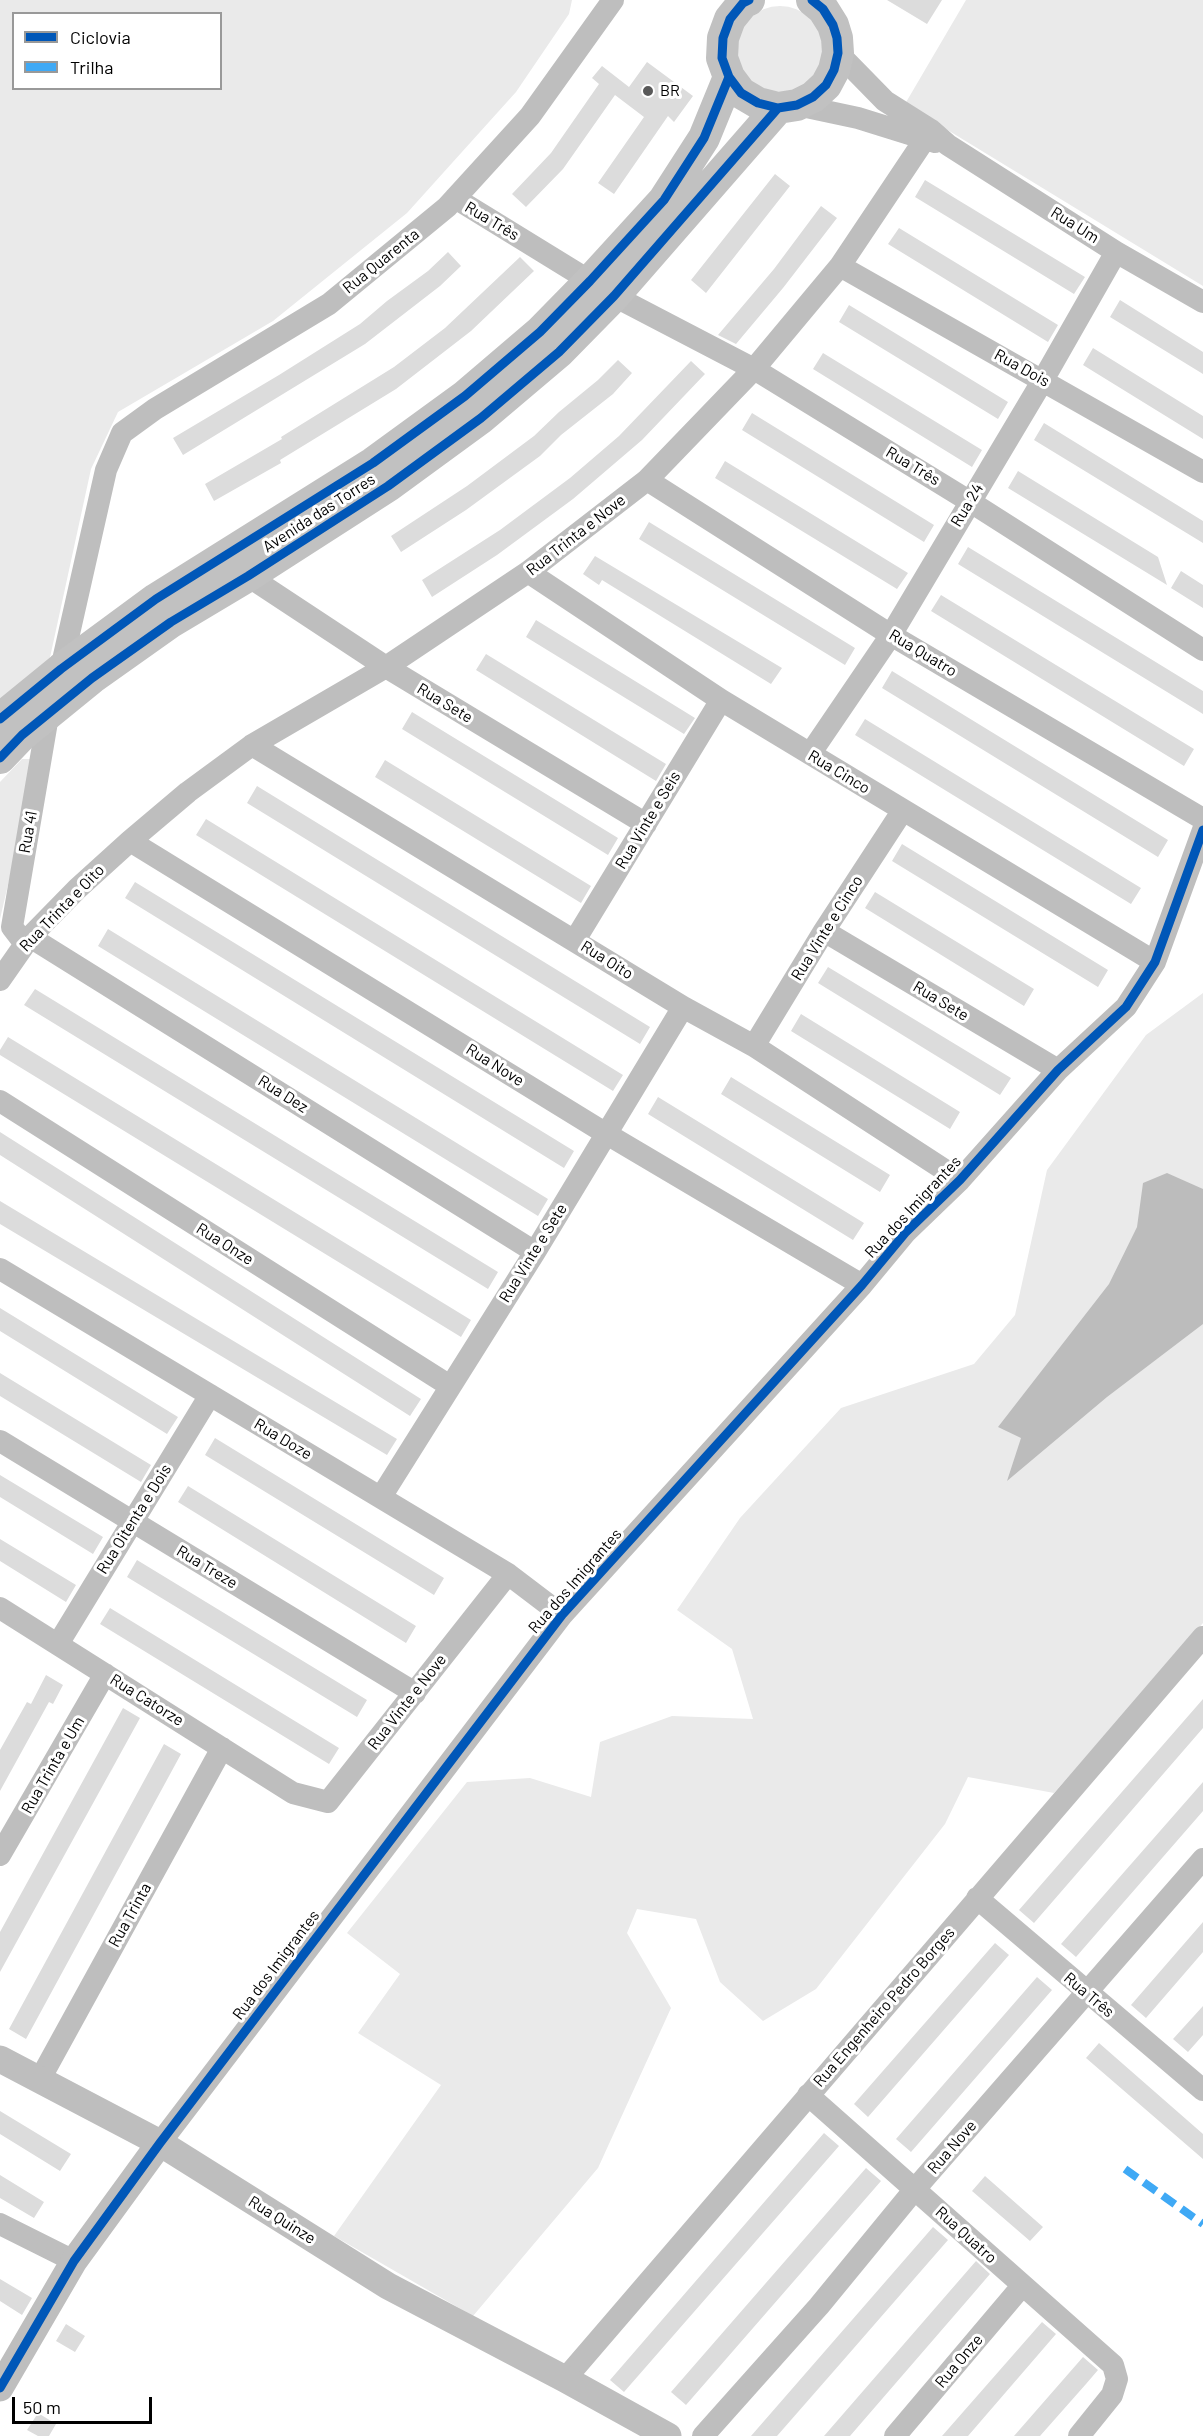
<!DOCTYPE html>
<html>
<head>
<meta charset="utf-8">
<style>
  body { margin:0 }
  #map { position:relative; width:1203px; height:2436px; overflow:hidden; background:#fff; font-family:Barlow,sans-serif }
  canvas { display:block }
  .legend { position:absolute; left:12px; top:12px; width:210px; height:78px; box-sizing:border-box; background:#fff; border:2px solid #999; margin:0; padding:8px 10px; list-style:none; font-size:18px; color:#000 }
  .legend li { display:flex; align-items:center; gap:12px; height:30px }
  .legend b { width:30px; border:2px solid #999 }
  .scale { position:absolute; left:12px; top:2397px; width:140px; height:27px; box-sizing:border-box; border:3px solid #000; border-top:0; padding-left:8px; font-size:18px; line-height:21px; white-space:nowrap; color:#000; -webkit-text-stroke:4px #fff; paint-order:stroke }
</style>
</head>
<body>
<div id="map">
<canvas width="1203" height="2436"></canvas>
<ul class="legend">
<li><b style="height:8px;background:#0057b8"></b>Ciclovia</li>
<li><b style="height:8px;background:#3fa9f5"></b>Trilha</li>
</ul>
<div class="scale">50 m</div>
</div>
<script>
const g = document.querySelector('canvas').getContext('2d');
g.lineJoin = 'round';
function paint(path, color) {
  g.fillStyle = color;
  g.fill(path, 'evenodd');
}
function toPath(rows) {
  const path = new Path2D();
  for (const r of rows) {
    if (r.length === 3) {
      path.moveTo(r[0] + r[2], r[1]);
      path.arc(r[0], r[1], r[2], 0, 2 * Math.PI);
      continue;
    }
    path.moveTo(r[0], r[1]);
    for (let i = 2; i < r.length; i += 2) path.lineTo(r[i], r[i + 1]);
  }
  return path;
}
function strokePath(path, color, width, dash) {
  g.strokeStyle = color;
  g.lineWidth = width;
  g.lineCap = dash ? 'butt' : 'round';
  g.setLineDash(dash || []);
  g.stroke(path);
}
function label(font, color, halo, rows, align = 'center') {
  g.font = font + ' Barlow,sans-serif';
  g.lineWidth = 6;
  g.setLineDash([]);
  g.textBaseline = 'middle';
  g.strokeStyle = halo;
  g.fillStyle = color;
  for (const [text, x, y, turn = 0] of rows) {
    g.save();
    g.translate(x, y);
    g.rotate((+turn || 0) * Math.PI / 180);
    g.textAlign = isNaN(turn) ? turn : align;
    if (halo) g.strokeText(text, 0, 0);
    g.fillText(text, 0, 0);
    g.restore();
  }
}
paint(toPath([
  [0,0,572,0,569,14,516,92,407,213,273,321,118,412,91,469,49,662,0,705],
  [14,14,220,14,220,88,14,88],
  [966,0,1203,0,1203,286,905,104],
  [780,49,43],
  [22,759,30,759,35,769,0,919,0,782],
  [1203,993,1203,1623,1054,1793,968,1777,945,1824,816,1989,763,2021,720,1982,696,1919,637,1909,627,1933,671,2008,598,2168,473,2316,334,2236,441,2085,358,2033,400,1974,347,1933,467,1782,530,1778,591,1797,600,1742,672,1716,753,1719,732,1649,677,1610,740,1518,841,1408,974,1364,1015,1315,1047,1170,1146,1035]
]), '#eaeaea');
paint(toPath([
  [1167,1173,1203,1189,1203,1324,1107,1397,1007,1481,1021,1438,998,1427,1109,1284,1137,1227,1143,1183]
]), '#bcbcbc');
paint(toPath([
  [887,0,942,0,927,24],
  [647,62,693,96,674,122,668,116,614,194,598,183,644,117,615,95,563,169,526,207,512,194,551,153,599,84,592,78,602,66,629,87],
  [775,174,790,186,706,293,691,280],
  [925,180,1085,277,1074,294,915,197],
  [821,206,837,218,783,288,736,344,718,335,774,269],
  [899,228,1058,325,1048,342,888,244],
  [448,252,461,266,440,286,365,344,183,455,173,438,279,375,360,324,387,301,428,271],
  [520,257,534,271,471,331,396,389,280,460,281,463,214,501,205,484,282,439,281,437,394,367,445,328],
  [1120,300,1203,352,1203,374,1110,317],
  [849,305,1008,402,998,419,839,322],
  [1093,348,1203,416,1203,439,1083,365],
  [823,353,982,450,972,467,813,369],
  [618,360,632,373,613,394,561,435,540,456,466,510,401,552,391,536,467,486,534,436,559,412,598,380],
  [691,361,705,374,642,440,573,499,497,555,432,597,422,580,500,530,570,478,619,436],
  [752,413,934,525,924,542,742,430],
  [1044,423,1203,521,1203,543,1034,440],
  [725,461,908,573,897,589,715,478],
  [1018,471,1158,557,1167,585,1008,488],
  [649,522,855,648,845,665,639,539],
  [968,547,1203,691,1203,714,958,564],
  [595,556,782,668,771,684,602,580,599,585,583,574],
  [1181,571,1203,585,1203,608,1171,588],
  [941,595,1194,749,1184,766,931,611],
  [536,620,695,718,684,734,526,637],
  [486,654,666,764,656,781,476,670],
  [892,671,1168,840,1158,857,882,688],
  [412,712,618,838,608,855,402,729],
  [865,719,1141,888,1131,904,855,735],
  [385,760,591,886,581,903,375,777],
  [257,786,650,1027,640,1044,247,803],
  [206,819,623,1075,613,1091,196,835],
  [902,844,1108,970,1098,987,892,861],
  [135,882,574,1151,564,1168,125,898],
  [875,892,1034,989,1024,1006,865,908],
  [108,929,548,1199,538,1216,98,946],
  [828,967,1011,1078,1000,1095,818,983],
  [35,989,498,1272,488,1289,24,1005],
  [801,1014,960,1112,950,1129,791,1031],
  [8,1037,471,1320,461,1337,0,1055,0,1050],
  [731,1077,890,1175,880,1192,721,1094],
  [658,1097,864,1223,853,1240,648,1114],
  [0,1132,421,1399,410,1416,0,1155],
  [0,1201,397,1439,387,1455,0,1224],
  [0,1308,178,1417,167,1434,0,1331],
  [0,1373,151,1465,141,1482,0,1396],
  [215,1438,444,1578,434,1595,205,1455],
  [0,1475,103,1537,93,1554,0,1497],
  [188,1486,416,1626,406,1643,178,1502],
  [0,1539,76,1585,66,1602,0,1561],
  [137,1560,367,1700,357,1717,127,1577],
  [110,1608,339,1748,329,1764,100,1624],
  [46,1675,63,1685,53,1704,49,1702,0,1791,0,1750,27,1702,31,1704],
  [1203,1699,1203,1728,1034,1923,1019,1910],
  [123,1708,140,1718,0,1972,0,1932],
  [164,1744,181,1754,26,2039,9,2029],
  [1203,1782,1203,1811,1076,1957,1061,1944],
  [1203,1922,1203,1952,1146,2018,1131,2005],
  [995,1943,1009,1955,868,2117,854,2104],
  [1037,1977,1052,1990,911,2152,896,2139],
  [1203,2006,1203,2035,1188,2052,1173,2039],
  [1099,2043,1203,2134,1203,2159,1086,2058],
  [0,2111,71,2154,60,2171,0,2134],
  [824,2133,839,2146,624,2392,610,2380],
  [866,2168,881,2181,686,2405,671,2392],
  [0,2175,44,2202,34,2218,0,2198],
  [985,2176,1043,2227,1030,2241,972,2191],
  [933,2227,948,2240,840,2364,777,2436,751,2436],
  [976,2261,990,2274,972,2295,850,2436,824,2436],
  [0,2279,32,2298,22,2315,0,2301],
  [1042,2322,1056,2334,968,2436,942,2436],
  [66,2324,85,2336,75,2352,56,2341],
  [1083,2357,1098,2370,1086,2384,1040,2436,1014,2436],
  [38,2413,56,2424,49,2436,38,2436,27,2430]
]), '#dcdcdc');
strokePath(toPath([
  [838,53,885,101,931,130,948,145,1116,252,1203,302],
  [797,105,858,118,935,142],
  [455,198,590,281],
  [840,266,1203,472],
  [614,296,754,369,969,501,1203,650],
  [647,480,891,635,1203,819],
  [528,572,721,700,1155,962],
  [248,576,386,667,646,824],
  [61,669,106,470,122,433,155,409,329,304,447,207,530,116,613,0],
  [252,745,683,1007,754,1046,960,1180],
  [810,754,891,635,1043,380,1116,252],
  [130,841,605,1133,862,1285],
  [824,931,1058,1070],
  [30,937,535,1252],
  [575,940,721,700],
  [25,944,12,927,48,716],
  [0,980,30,937,77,889,130,841,188,792,252,745,386,667,528,572,647,480,754,369,840,266,931,130],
  [754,1046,824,931,903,810],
  [0,1101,450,1386],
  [0,1269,508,1574,562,1615],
  [0,1441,415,1693],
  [381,1497,535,1252,683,1007],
  [0,1608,293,1793,328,1802,508,1574],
  [58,1644,210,1395],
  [0,1855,105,1674],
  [977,1898,1203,2090],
  [39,2081,222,1748],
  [808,2095,1113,2365,1117,2379,1112,2395,1079,2436],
  [160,2143,562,1615,862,1285,906,1232,960,1180,1058,1070,1126,1007,1155,962,1203,830],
  [0,2224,74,2261],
  [565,2379,1203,1637],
  [703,2436,819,2306,915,2189,1203,1859],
  [895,2436,1022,2286]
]), '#bebebe', 22);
strokePath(toPath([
  [0,2059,160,2143,388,2286,565,2379,668,2436],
  [0,2388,74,2261,160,2143]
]), '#bebebe', 27);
strokePath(toPath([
  [749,0,743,3,730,19,723,38,722,58,729,77,741,93,758,103,778,108,797,105,813,97,826,85,834,70,838,53,837,38,833,25,823,9,812,0],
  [0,719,61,669,156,599,373,463,465,396,540,332,590,281,664,200,704,138,729,77],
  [0,758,22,735,92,678,171,622,248,576,388,486,481,418,559,352,614,296,778,108]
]), '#c1c1c1', 32);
strokePath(toPath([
  [1125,2169,1203,2224]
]), '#3fa9f5', 8, [15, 8]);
strokePath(toPath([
  [749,0,743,3,730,19,723,38,722,58,729,77,741,93,758,103,778,108,797,105,813,97,826,85,834,70,838,53,837,38,833,25,823,9,812,0],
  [0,719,61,669,156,599,373,463,465,396,540,332,590,281,664,200,704,138,729,77],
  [0,758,22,735,92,678,171,622,248,576,388,486,481,418,559,352,614,296,778,108],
  [0,2388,74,2261,160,2143,562,1615,862,1285,906,1232,960,1180,1058,1070,1126,1007,1155,962,1203,830]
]), '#0057b8', 9);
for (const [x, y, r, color] of [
  [648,91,6,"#595959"]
]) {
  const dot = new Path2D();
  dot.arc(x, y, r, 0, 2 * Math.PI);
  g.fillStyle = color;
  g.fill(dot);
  strokePath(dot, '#fff', 2);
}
label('16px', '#000', '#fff', [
  ["BR",660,91]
], 'left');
label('16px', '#000', '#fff', [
  ["Rua Três",492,221,31],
  ["Rua Um",1075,225,32],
  ["Rua Quarenta",381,261,-39],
  ["Rua Dois",1022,368,29],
  ["Rua Três",913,466,31],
  ["Rua 24",967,505,-59],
  ["Avenida das Torres",319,513,-33],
  ["Rua Trinta e Nove",576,535,-38],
  ["Rua Quatro",923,653,31],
  ["Rua Sete",445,703,31],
  ["Rua Cinco",839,772,31],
  ["Rua Vinte e Seis",648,820,-59],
  ["Rua 41",28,832,-80],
  ["Rua Trinta e Oito",62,908,-46],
  ["Rua Vinte e Cinco",827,928,-58],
  ["Rua Oito",607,960,32],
  ["Rua Sete",941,1001,31],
  ["Rua Nove",495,1065,32],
  ["Rua Dez",283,1094,32],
  ["Rua dos Imigrantes",913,1207,-47],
  ["Rua Onze",225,1244,32],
  ["Rua Vinte e Sete",533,1253,-58],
  ["Rua Doze",283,1439,31],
  ["Rua Oitenta e Dois",134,1519,-58],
  ["Rua Treze",207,1567,31],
  ["Rua dos Imigrantes",575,1581,-49],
  ["Rua Catorze",147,1700,32],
  ["Rua Vinte e Nove",407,1702,-52],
  ["Rua Trinta e Um",53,1765,-60],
  ["Rua Trinta",130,1915,-61],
  ["Rua dos Imigrantes",276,1965,-53],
  ["Rua Três",1089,1995,40],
  ["Rua Engenheiro Pedro Borges",884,2007,-49],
  ["Rua Nove",952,2147,-49],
  ["Rua Quinze",282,2220,32],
  ["Rua Quatro",966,2235,42],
  ["Rua Onze",959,2361,-50]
]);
</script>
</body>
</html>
